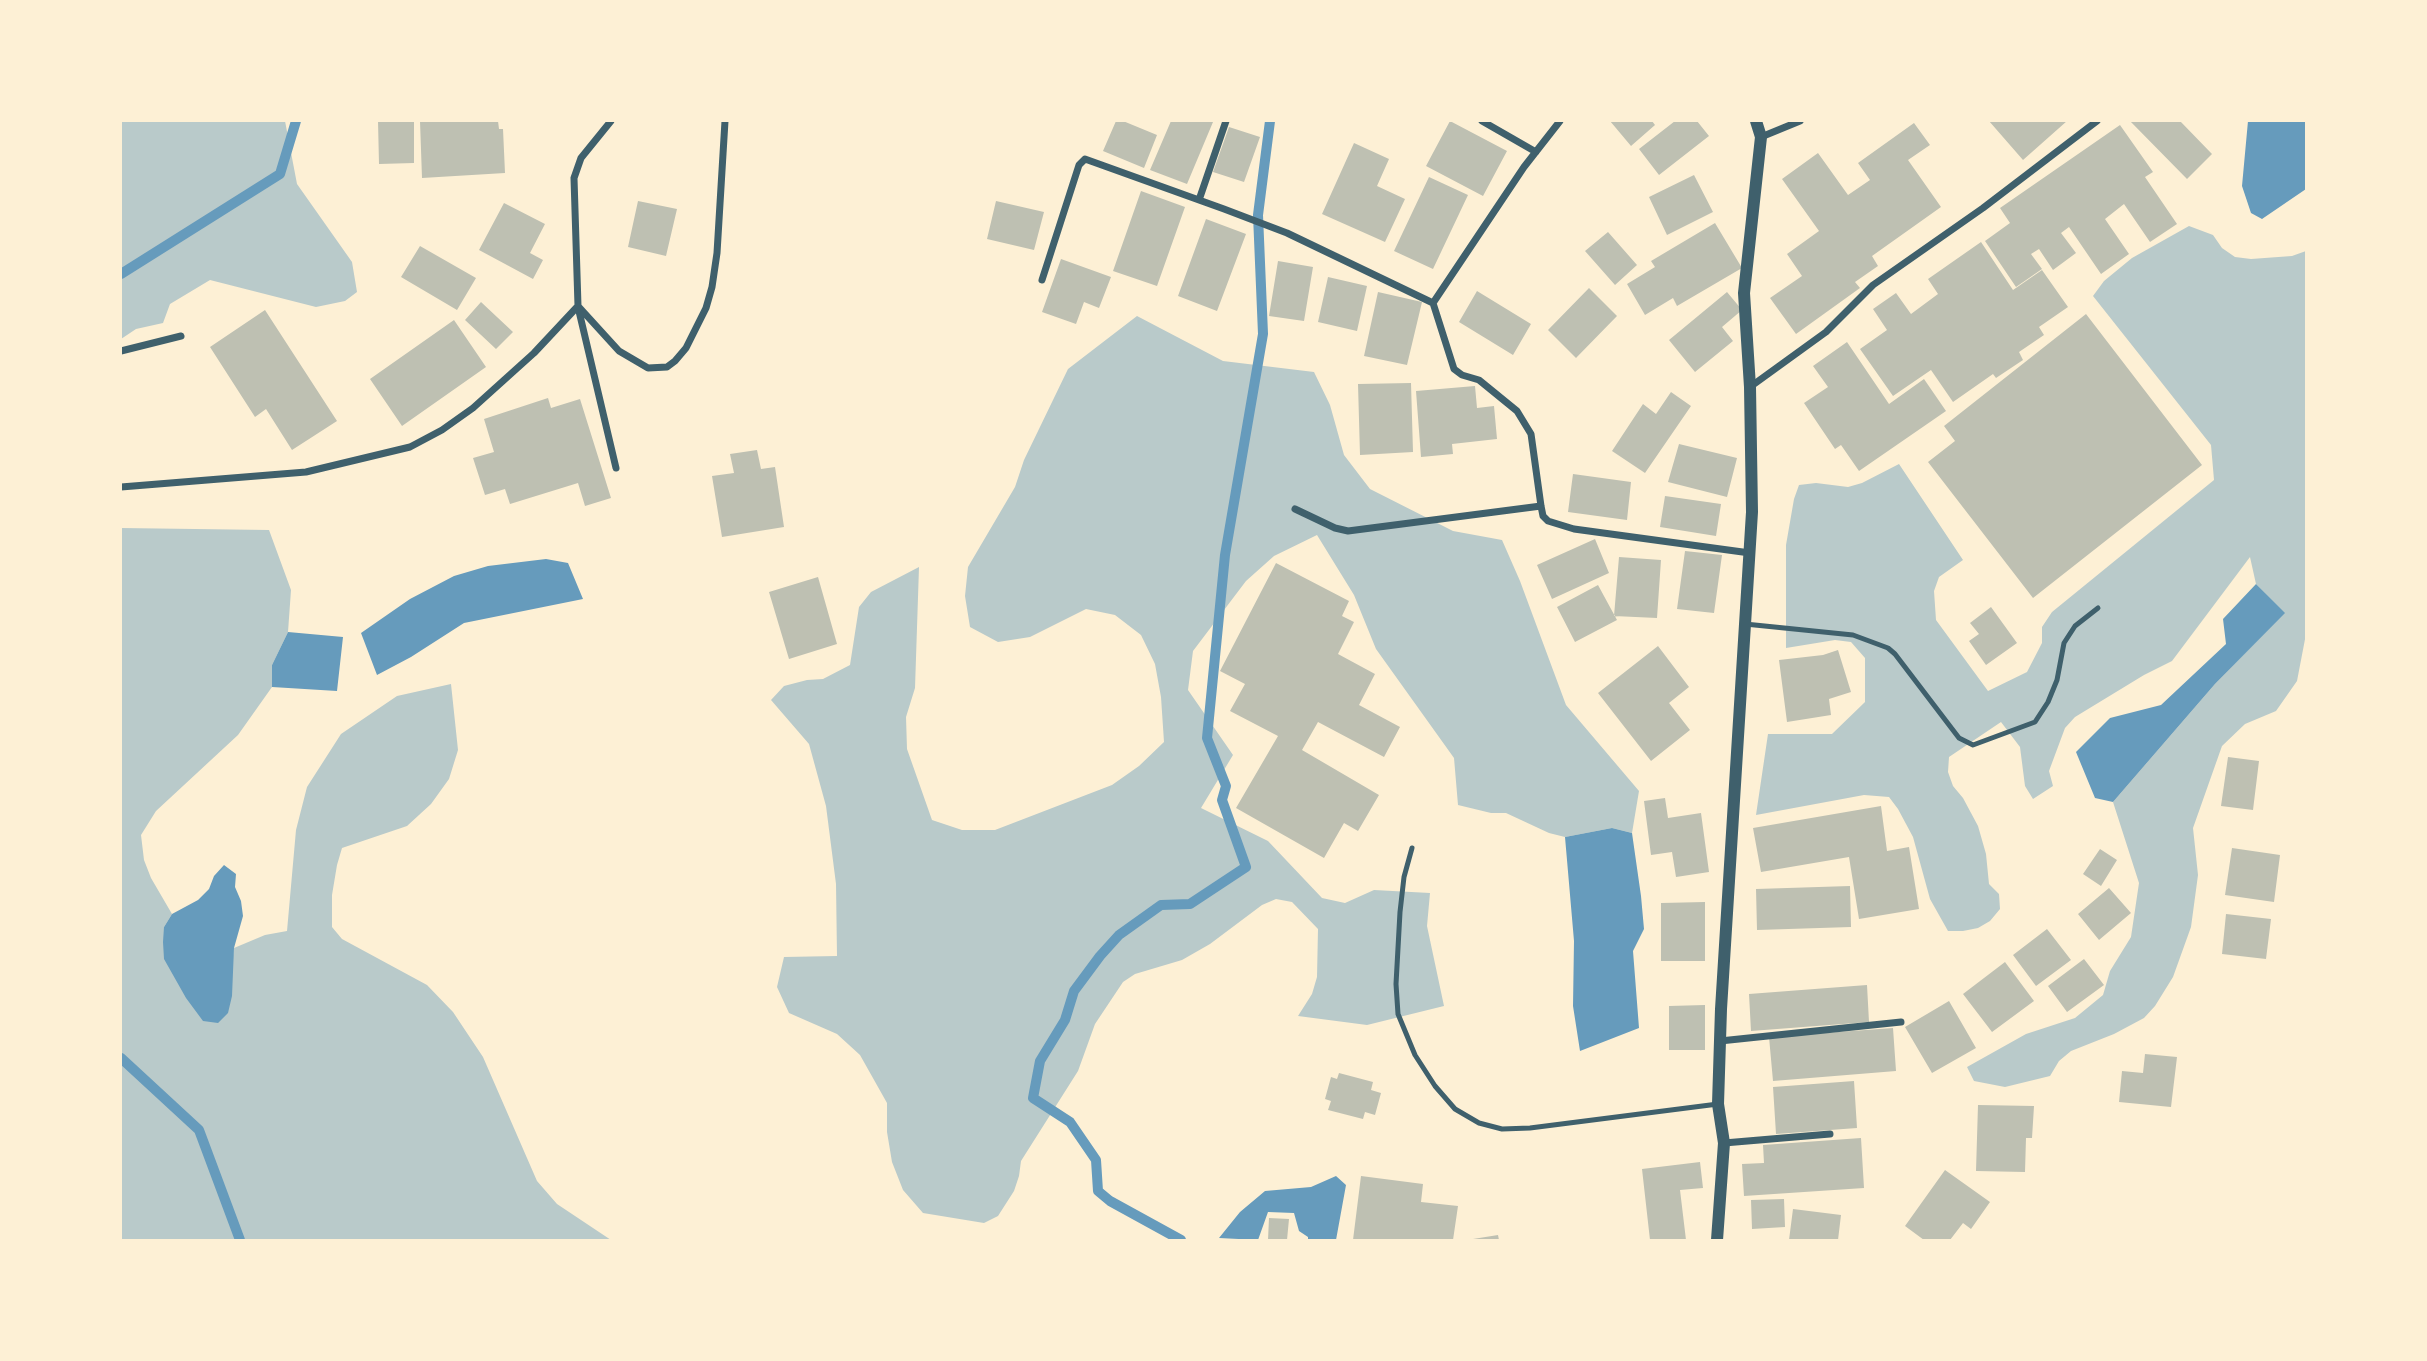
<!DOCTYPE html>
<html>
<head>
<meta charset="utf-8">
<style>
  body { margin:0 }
  #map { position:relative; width:2427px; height:1361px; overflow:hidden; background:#fdf0d5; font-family:Lato,sans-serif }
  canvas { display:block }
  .frame { position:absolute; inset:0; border:122px solid #fdf0d5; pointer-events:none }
</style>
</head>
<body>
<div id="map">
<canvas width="2427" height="1361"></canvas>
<div class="frame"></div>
</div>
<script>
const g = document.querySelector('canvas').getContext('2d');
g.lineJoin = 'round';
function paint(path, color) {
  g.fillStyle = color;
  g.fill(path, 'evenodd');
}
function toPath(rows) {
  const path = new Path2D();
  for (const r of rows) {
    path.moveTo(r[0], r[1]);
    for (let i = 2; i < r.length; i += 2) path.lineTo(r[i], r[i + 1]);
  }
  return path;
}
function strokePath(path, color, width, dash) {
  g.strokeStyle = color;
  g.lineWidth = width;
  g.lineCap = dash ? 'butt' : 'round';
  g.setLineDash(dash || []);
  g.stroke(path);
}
paint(toPath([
  [121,121,285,121,297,184,352,262,357,292,345,301,316,307,210,280,170,304,163,323,136,329,121,339],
  [2189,226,2213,235,2222,248,2235,257,2251,259,2292,256,2306,251,2306,634,2297,681,2276,711,2245,724,2222,746,2193,828,2198,875,2191,927,2173,977,2155,1006,2144,1018,2114,1034,2071,1051,2059,1061,2050,1076,2005,1087,1974,1081,1967,1067,2026,1034,2075,1018,2103,995,2110,971,2131,937,2139,883,2113,802,2215,684,2284,613,2256,584,2250,557,2172,661,2144,675,2075,717,2065,728,2049,771,2053,786,2033,799,2025,786,2020,747,2001,722,1949,757,1948,772,1953,786,1963,798,1978,826,1986,854,1989,884,1999,894,2000,909,1990,921,1978,928,1963,931,1948,931,1930,899,1913,837,1898,809,1889,797,1864,795,1756,815,1768,734,1832,734,1865,702,1865,658,1851,642,1835,640,1786,648,1786,545,1794,499,1799,485,1816,483,1848,487,1862,483,1899,464,1963,560,1939,577,1934,591,1936,620,1988,691,2027,672,2042,643,2042,627,2052,612,2214,480,2211,445,2093,296,2104,281,2132,258],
  [1137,316,1223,361,1314,372,1330,405,1344,455,1370,489,1453,531,1502,540,1520,581,1566,705,1639,791,1632,833,1612,828,1565,837,1549,833,1506,813,1491,813,1458,805,1454,758,1376,649,1354,595,1317,535,1274,556,1246,581,1193,651,1188,690,1233,755,1201,808,1268,841,1322,898,1345,903,1374,890,1430,893,1427,926,1444,1006,1367,1025,1298,1016,1312,994,1317,977,1318,929,1292,902,1276,899,1262,905,1210,944,1182,960,1135,974,1123,982,1095,1024,1078,1071,1021,1161,1019,1176,1014,1191,998,1216,984,1223,923,1213,903,1190,892,1162,887,1132,887,1103,860,1055,837,1034,789,1013,777,987,784,957,837,956,836,884,826,806,809,744,771,700,784,686,807,680,823,679,850,665,859,607,871,592,919,567,915,688,906,717,907,749,932,820,962,830,995,830,1112,785,1139,766,1164,742,1161,697,1155,664,1141,635,1115,615,1086,609,1030,637,998,642,970,627,965,596,968,567,1015,487,1024,460,1068,369],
  [121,528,269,530,291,590,288,632,272,665,272,687,238,735,156,811,141,835,144,860,151,878,172,914,164,927,232,963,234,948,265,935,287,931,296,830,307,787,341,734,397,696,451,684,458,750,449,779,431,804,407,826,342,848,337,865,332,895,332,927,342,939,427,985,453,1012,483,1057,537,1181,557,1204,611,1240,121,1240]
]), '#b9caca');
paint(toPath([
  [2248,121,2306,121,2306,189,2262,219,2251,213,2242,186],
  [546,559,568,563,583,599,464,623,411,657,377,675,361,633,410,599,454,576,488,566],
  [2256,584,2285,613,2215,684,2113,802,2095,798,2076,752,2110,718,2161,705,2226,644,2223,619],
  [288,632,343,637,337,691,272,687,272,665],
  [1612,828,1632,833,1641,896,1644,929,1633,951,1639,1028,1580,1051,1573,1006,1574,941,1565,837],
  [224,865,236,874,235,887,241,901,243,916,234,948,232,996,228,1013,218,1023,203,1021,186,998,164,959,163,942,164,927,172,914,198,900,209,889,214,876],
  [1336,1176,1346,1185,1336,1240,1308,1240,1308,1237,1299,1231,1294,1213,1268,1212,1258,1240,1219,1238,1240,1212,1265,1191,1311,1187]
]), '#669bbc');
strokePath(toPath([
  [121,274,280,174,296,121],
  [121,1058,199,1130,240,1240],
  [1181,1240,1110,1201,1098,1191,1096,1160,1070,1122,1033,1098,1040,1061,1065,1020,1074,991,1100,956,1119,935,1161,905,1190,904,1246,867,1222,800,1226,786,1207,738,1225,555,1263,334,1258,215,1270,121]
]), '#669bbc', 10);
paint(toPath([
  [378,121,414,121,414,163,379,164],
  [420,121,498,121,499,129,503,129,505,173,422,178],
  [1116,121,1123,121,1157,135,1144,168,1103,151],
  [1171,121,1213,122,1187,184,1150,170],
  [1450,121,1507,151,1483,196,1426,166],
  [1610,121,1652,121,1655,125,1631,146],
  [1675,121,1697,121,1709,136,1659,175,1639,149],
  [1989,121,2067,121,2023,160],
  [2130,121,2180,121,2212,154,2187,179],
  [1914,123,1930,145,1908,160,1941,207,1872,256,1878,266,1855,282,1860,288,1796,334,1770,298,1802,276,1787,254,1819,231,1782,179,1818,153,1848,195,1870,180,1858,163],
  [2120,125,2153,172,2145,177,2177,224,2150,242,2124,204,2105,219,2129,254,2101,274,2069,227,2061,233,2076,253,2053,270,2039,249,2031,254,2042,269,2016,287,1985,241,2010,223,2000,208],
  [1229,127,1260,137,1244,182,1213,172],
  [1354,143,1389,159,1377,186,1405,199,1385,242,1322,214],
  [1694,175,1713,212,1667,235,1649,197],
  [1429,177,1468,195,1433,269,1394,251],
  [1141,191,1185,207,1157,286,1113,271],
  [638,201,677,209,666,256,628,247],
  [996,201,1044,212,1034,250,987,239],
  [504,203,545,224,530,253,543,260,533,279,479,250],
  [1206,219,1246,234,1217,311,1178,296],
  [1715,223,1742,268,1677,306,1673,298,1645,315,1627,284,1655,267,1651,261],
  [1608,232,1637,265,1615,285,1585,251],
  [1981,242,2013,290,2042,270,2068,307,2039,327,2044,335,2019,352,2023,360,1996,378,1993,374,1953,402,1931,370,1893,396,1860,349,1887,330,1873,309,1896,293,1911,314,1938,294,1928,279],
  [420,246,476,278,457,310,401,277],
  [1061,259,1111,277,1099,308,1084,302,1076,324,1042,312],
  [1278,261,1313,267,1304,321,1269,316],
  [1328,277,1367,286,1357,331,1318,322],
  [1589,288,1617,316,1576,358,1548,330],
  [1477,291,1531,324,1513,355,1459,322],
  [1378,292,1422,302,1407,365,1364,356],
  [1727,292,1742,310,1722,327,1733,341,1695,372,1669,340],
  [481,302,513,332,496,349,465,320],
  [265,310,337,421,292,450,266,409,255,417,210,347],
  [2086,314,2202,465,2033,598,1928,462,1955,441,1944,426],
  [454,320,486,367,402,426,370,379],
  [1847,342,1889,404,1924,379,1946,411,1859,471,1841,445,1835,449,1804,403,1828,387,1813,366],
  [1411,383,1413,452,1360,455,1358,384],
  [1475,386,1477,408,1494,406,1497,439,1452,444,1453,454,1421,457,1416,391],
  [1671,392,1691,406,1645,473,1612,451,1643,404,1656,414],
  [548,398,551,408,580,399,611,498,585,506,578,483,510,504,505,489,485,495,473,458,494,452,484,419],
  [1679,444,1737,458,1727,497,1668,482],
  [757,450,761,469,775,467,784,527,722,537,712,476,734,473,730,454],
  [1573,474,1631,482,1627,520,1568,512],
  [1665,496,1721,504,1716,536,1660,527],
  [1595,539,1609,573,1552,599,1537,565],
  [1685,551,1722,555,1714,613,1677,609],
  [1619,557,1661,560,1657,618,1614,616],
  [1276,563,1349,601,1342,616,1354,622,1338,654,1375,674,1359,705,1400,727,1384,757,1318,722,1302,750,1379,795,1358,831,1344,823,1324,858,1236,808,1278,736,1230,711,1245,684,1220,671],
  [818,577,837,644,789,659,769,592],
  [1598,585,1617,620,1575,642,1557,607],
  [1991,607,2017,643,1986,665,1969,641,1979,634,1970,623],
  [1658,646,1689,687,1669,703,1690,730,1651,761,1598,693],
  [1838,650,1851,692,1829,699,1831,715,1787,722,1779,660,1823,655],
  [2228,757,2259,761,2253,810,2221,806],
  [1665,798,1668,818,1701,813,1709,872,1676,877,1672,852,1651,855,1644,801],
  [1881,806,1887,851,1909,847,1919,909,1859,919,1849,857,1761,872,1753,828],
  [2232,848,2280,855,2274,902,2225,895],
  [2100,849,2117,860,2101,886,2083,874],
  [1850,886,1851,927,1757,930,1756,889],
  [2109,888,2131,913,2099,940,2078,914],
  [1705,902,1705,961,1661,961,1661,903],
  [2226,914,2271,919,2266,959,2222,954],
  [2047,929,2071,960,2036,986,2013,955],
  [2084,959,2104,985,2067,1012,2048,986],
  [2005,962,2034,1001,1992,1032,1963,994],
  [1867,985,1869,1022,1751,1031,1749,994],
  [1949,1001,1976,1048,1932,1073,1905,1027],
  [1705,1005,1705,1050,1669,1050,1669,1006],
  [1893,1028,1896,1071,1773,1081,1769,1037],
  [2145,1054,2177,1057,2171,1107,2119,1102,2122,1071,2143,1073],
  [1339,1073,1373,1082,1371,1090,1381,1093,1375,1115,1365,1112,1363,1119,1328,1110,1331,1101,1325,1099,1331,1077,1337,1079],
  [1854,1081,1857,1128,1776,1134,1773,1087],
  [1978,1105,2034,1106,2032,1138,2026,1138,2025,1172,1976,1171],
  [1861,1138,1864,1188,1744,1196,1742,1164,1764,1163,1763,1145],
  [1700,1162,1703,1188,1680,1190,1686,1240,1650,1240,1642,1169],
  [1945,1170,1990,1202,1971,1229,1963,1223,1950,1240,1924,1240,1905,1226],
  [1361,1176,1423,1184,1421,1202,1458,1206,1453,1240,1353,1240],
  [1784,1199,1785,1227,1752,1229,1751,1200],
  [1793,1209,1841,1215,1838,1240,1789,1240],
  [1269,1218,1289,1219,1287,1240,1268,1240],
  [1498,1235,1499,1240,1473,1240,1473,1239]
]), '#bec0b2');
strokePath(toPath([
  [1745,624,1853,635,1888,648,1895,654,1959,738,1973,745,2035,722,2048,702,2057,680,2064,643,2075,626,2098,608],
  [1412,848,1404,877,1400,912,1396,984,1398,1014,1415,1055,1435,1086,1455,1109,1479,1123,1502,1129,1530,1128,1718,1104]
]), '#3f606c', 5);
strokePath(toPath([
  [1482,121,1536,152],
  [1761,137,1800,121],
  [1199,200,1226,121],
  [1042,280,1079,165,1085,159,1224,209,1287,233,1433,303,1454,369,1462,375,1479,380,1517,411,1531,434,1541,506,1543,516,1548,521,1574,529,1750,553],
  [1433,303,1524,167,1560,121],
  [578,306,619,351,648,368,667,367,675,361,686,348,706,308,712,287,717,253,725,121],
  [578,307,616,468],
  [121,351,181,336],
  [1750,387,1826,332,1873,285,1983,208,2097,121],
  [121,487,306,472,410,447,442,430,473,408,534,353,578,306,574,178,581,158,611,121],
  [1295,509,1335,528,1348,531,1541,506],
  [1720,1041,1901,1022],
  [1724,1143,1830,1134]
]), '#3f606c', 7);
strokePath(toPath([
  [1717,1240,1724,1143,1718,1104,1721,1009,1752,512,1750,387,1744,293,1761,137,1756,121]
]), '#3f606c', 12);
</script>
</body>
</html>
